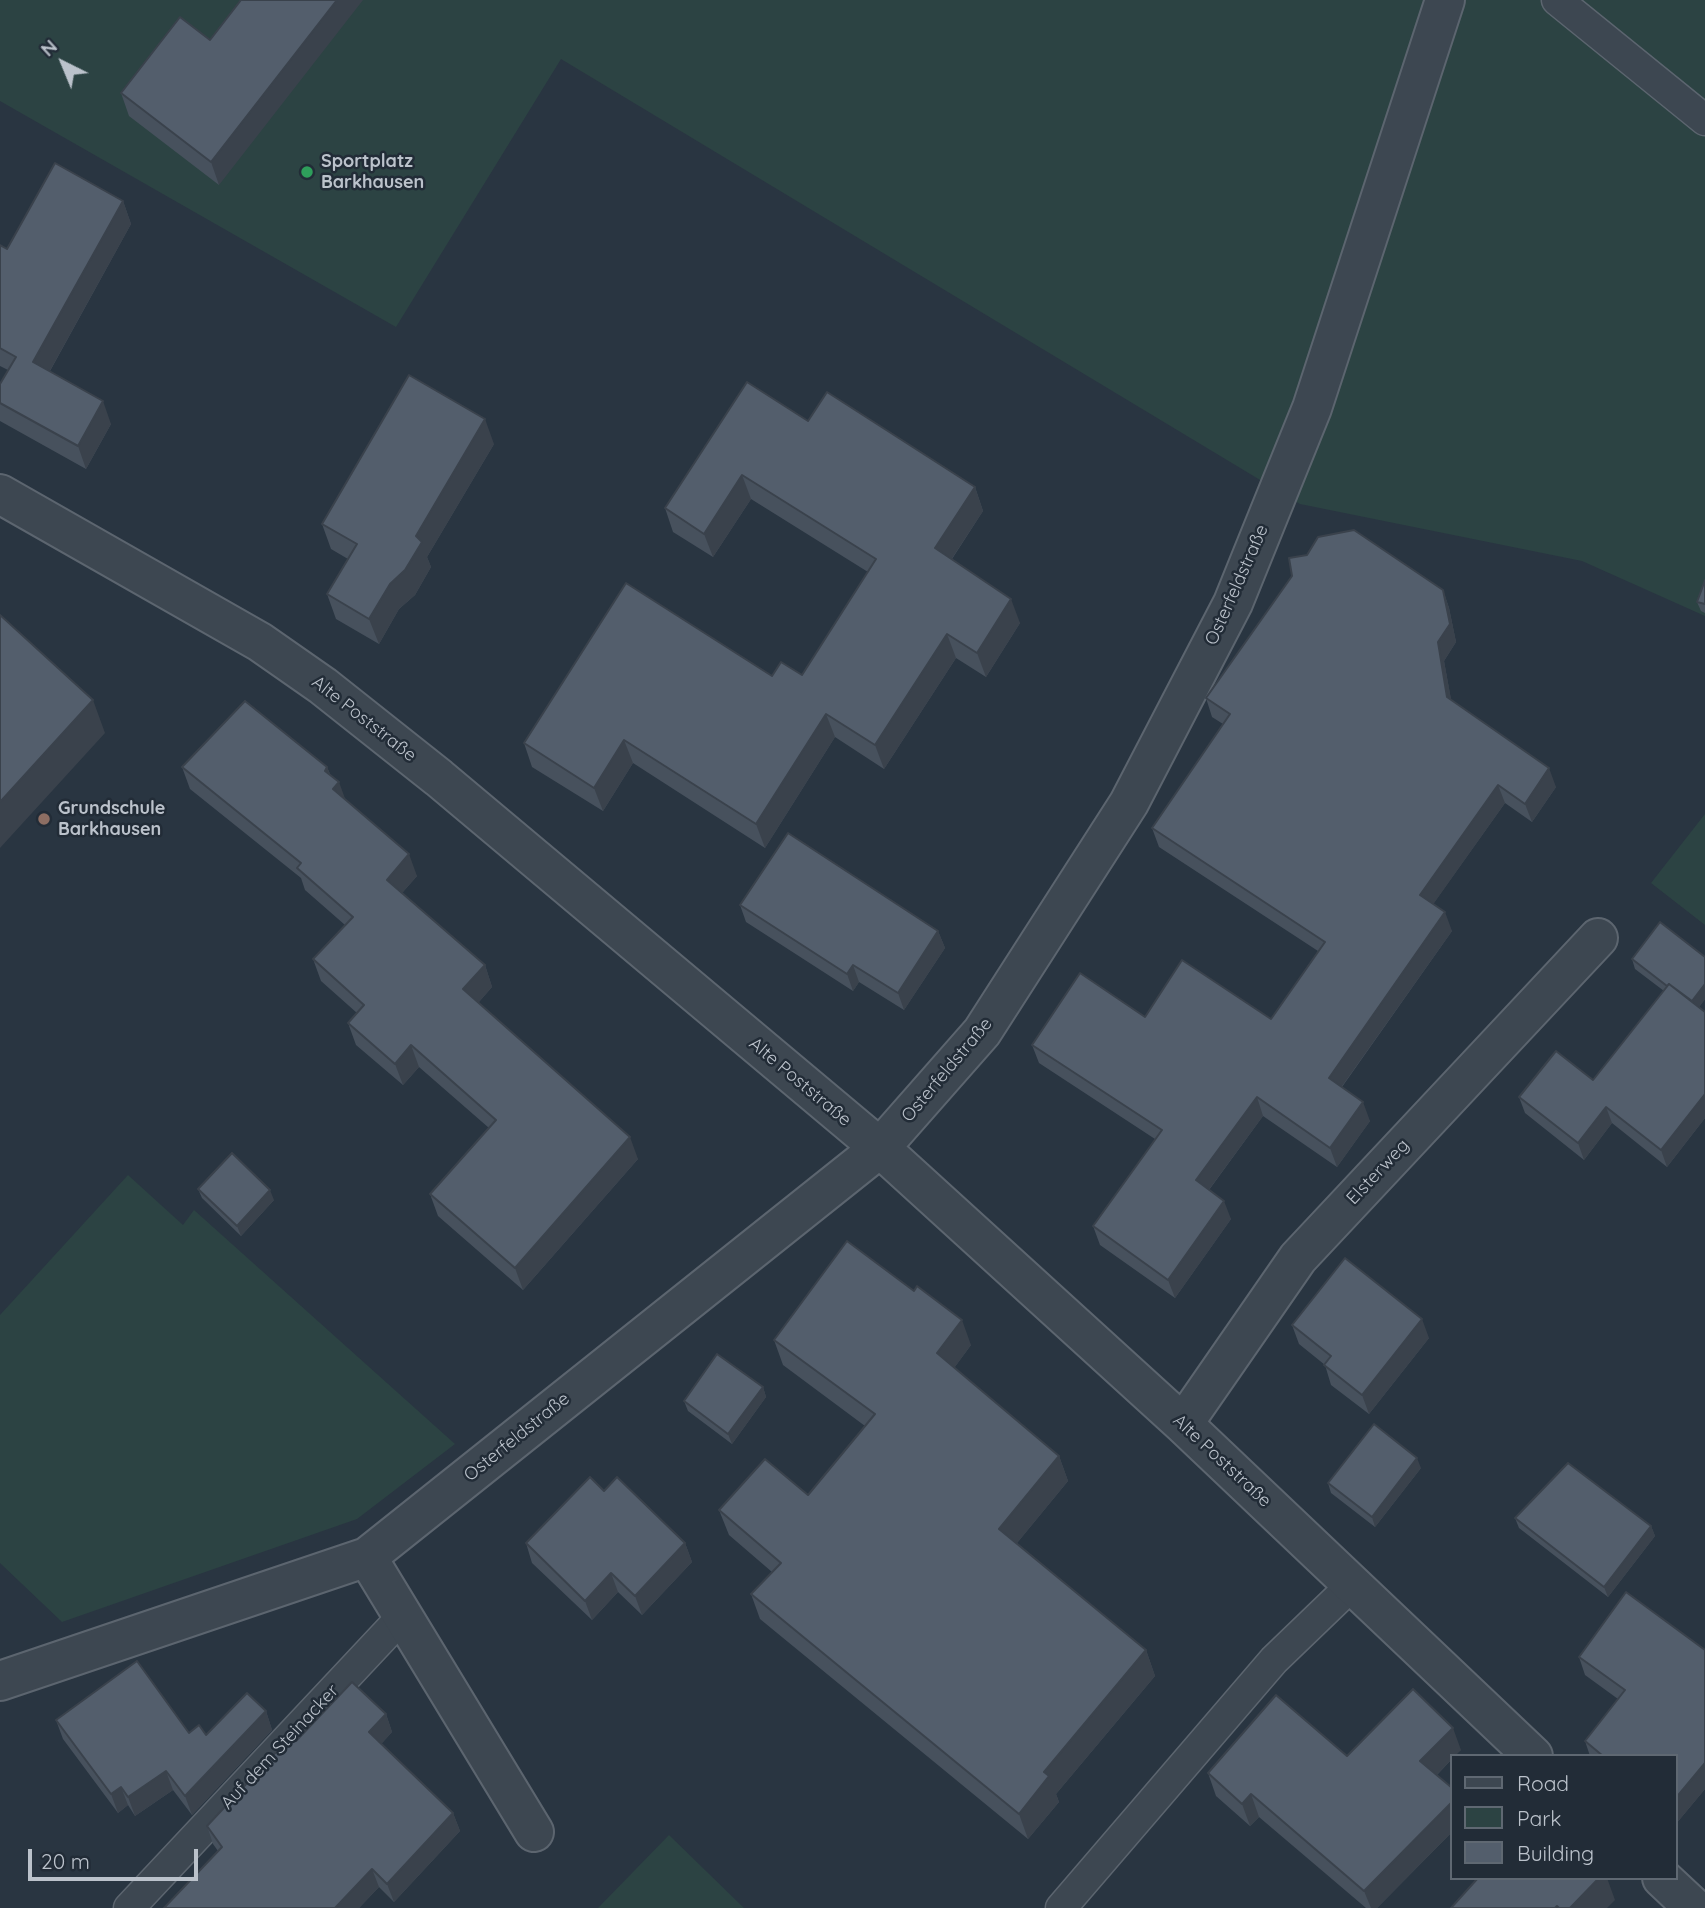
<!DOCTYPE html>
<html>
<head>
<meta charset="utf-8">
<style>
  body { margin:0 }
  #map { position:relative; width:1705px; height:1908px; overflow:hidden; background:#293541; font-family:Quicksand,sans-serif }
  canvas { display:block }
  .legend { position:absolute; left:1450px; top:1754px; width:228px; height:126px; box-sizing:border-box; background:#222c37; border:2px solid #5f6872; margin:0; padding:9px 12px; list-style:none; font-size:21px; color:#bbc2cb }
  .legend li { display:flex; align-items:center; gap:14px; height:35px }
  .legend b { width:35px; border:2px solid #5f6872 }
  .north { position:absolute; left:28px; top:28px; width:70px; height:70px; -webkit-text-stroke:5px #222c37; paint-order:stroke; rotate:317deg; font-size:19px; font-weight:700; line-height:28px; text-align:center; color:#bbc2cb }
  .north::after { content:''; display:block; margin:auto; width:24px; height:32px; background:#bbc2cb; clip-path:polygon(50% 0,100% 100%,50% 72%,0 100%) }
  .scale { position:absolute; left:28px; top:1849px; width:170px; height:32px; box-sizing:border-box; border:4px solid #bbc2cb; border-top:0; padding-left:9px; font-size:21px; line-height:24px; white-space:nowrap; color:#bbc2cb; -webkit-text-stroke:5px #222c37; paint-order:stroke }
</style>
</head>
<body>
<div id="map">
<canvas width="1705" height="1908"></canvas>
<ul class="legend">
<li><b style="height:9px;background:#3d4751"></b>Road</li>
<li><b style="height:19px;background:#2c4343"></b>Park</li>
<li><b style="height:19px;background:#535e6c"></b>Building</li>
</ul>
<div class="north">N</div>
<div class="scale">20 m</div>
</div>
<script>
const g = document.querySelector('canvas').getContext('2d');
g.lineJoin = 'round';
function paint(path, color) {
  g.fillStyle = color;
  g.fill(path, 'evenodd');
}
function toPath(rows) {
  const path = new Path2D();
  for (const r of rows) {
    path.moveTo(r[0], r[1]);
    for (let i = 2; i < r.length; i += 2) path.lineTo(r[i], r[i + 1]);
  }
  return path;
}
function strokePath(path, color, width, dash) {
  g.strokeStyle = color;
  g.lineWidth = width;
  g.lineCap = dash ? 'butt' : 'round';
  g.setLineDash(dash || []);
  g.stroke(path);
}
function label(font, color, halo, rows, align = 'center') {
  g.font = font + ' Quicksand,sans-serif';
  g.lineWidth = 5;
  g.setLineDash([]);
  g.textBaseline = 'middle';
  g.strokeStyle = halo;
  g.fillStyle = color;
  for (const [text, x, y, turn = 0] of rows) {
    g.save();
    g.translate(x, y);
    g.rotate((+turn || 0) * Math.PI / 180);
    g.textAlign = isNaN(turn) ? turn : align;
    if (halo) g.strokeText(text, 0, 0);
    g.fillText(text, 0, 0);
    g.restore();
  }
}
paint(toPath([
  [0,0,1705,0,1705,616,1582,561,1300,504,561,59,396,327,0,101],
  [1705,814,1705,925,1651,883],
  [128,1175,183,1225,194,1210,455,1444,357,1519,62,1622,0,1563,0,1315],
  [669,1835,744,1908,598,1908]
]), '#2c4343');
const service = toPath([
  [1557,0,1705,120],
  [129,1908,402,1617],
  [1061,1908,1274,1660,1353,1584]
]);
const minor = toPath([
  [0,494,260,642,323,686,439,778,880,1148,1183,1424,1533,1756],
  [1183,1424,1298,1258,1598,938],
  [367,1557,534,1832],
  [0,1681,367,1557,880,1148,982,1032,1129,803,1233,603,1312,408,1445,0],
  [1662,1878,1694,1908]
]);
strokePath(service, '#5c656f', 33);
strokePath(minor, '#5c656f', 42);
strokePath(service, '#3d4751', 30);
strokePath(minor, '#3d4751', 38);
paint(toPath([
  [210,40,219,185,129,116,121,93],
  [123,201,131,224,50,371,111,424,86,469,0,421,0,384,8,370,0,366,0,245,7,249],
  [808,421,975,487,983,511,952,559,1020,623,986,677,956,658,884,769,835,737,765,848,633,763,603,811,532,767,524,743,772,676,802,675,868,572,751,499,713,557,673,532,665,508],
  [494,444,427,557,431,567,415,595,399,609,379,644,336,619,327,594,348,559,331,549,322,524],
  [1705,580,1705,613,1701,611,1697,602],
  [1443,590,1449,608,1456,642,1444,661,1451,700,1556,787,1532,822,1505,803,1433,904,1452,931,1342,1087,1370,1121,1337,1167,1263,1116,1209,1190,1231,1219,1175,1298,1100,1245,1093,1226,1155,1139,1039,1063,1032,1045,1145,1017,1271,1019,1318,951,1159,847,1152,828,1223,724,1212,717,1206,698],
  [182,767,327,767,330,774,345,799,417,876,402,893,485,965,492,987,478,1003,638,1159,523,1290,438,1216,430,1194,489,1128,419,1067,403,1085,356,1045,348,1023,357,1013,321,981,313,959,345,925,305,890,301,878,190,789],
  [740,905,938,931,945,948,904,1010,859,982,853,991,746,922],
  [1705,957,1705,999,1699,1007,1705,1012,1705,1118,1667,1167,1612,1123,1584,1160,1525,1113,1519,1097,1593,1080,1664,991,1635,969,1632,959],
  [198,1189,274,1200,241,1236,202,1198],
  [1292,1325,1429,1338,1369,1414,1331,1385,1325,1365,1299,1344],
  [774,1340,971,1345,954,1368,1059,1456,1068,1481,1017,1543,1146,1650,1155,1676,1056,1794,1059,1802,1028,1839,760,1619,751,1594,772,1572,729,1535,719,1510,808,1495,865,1426,783,1365],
  [763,1387,766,1397,732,1444,688,1411,684,1401],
  [1421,1468,1375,1527,1331,1493,1328,1483],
  [604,1491,685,1543,692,1562,642,1615,618,1592,592,1620,532,1563,526,1543],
  [1515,1518,1651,1526,1655,1536,1608,1597,1519,1528],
  [1705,1650,1705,1789,1675,1825,1675,1756,1590,1756,1585,1741,1618,1699,1585,1675,1579,1657],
  [266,1711,272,1730,192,1815,173,1790,135,1816,128,1805,118,1813,63,1739,56,1720,206,1735],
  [386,1714,392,1732,381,1744,453,1813,460,1831,394,1902,379,1887,359,1908,164,1908,218,1851,213,1844,207,1826,296,1741],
  [1461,1750,1451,1756,1451,1760,1437,1775,1451,1787,1451,1833,1377,1908,1366,1908,1259,1817,1250,1826,1216,1796,1208,1773,1347,1756]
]), '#47515d');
paint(toPath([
  [337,0,363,0,219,185,211,162],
  [123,201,131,224,42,385,33,362],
  [103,401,111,424,86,469,78,446],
  [485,419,494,444,427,557,431,567,415,595,399,609,379,644,369,619,416,536],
  [742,475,751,499,713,557,704,534],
  [975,487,983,511,943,572,935,548],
  [1443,590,1449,608,1456,642,1444,661,1454,715,1447,697,1438,642],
  [1011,599,1020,623,986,677,977,653],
  [947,634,956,658,884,769,875,745],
  [93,700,105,733,0,848,0,802],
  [826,714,835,737,765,848,756,824],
  [624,740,633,763,603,811,594,788],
  [327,767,335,787,339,782,347,804,341,811,325,771],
  [1549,768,1556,787,1532,822,1525,804],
  [1498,785,1505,803,1427,913,1420,895],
  [409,854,417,876,394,902,387,880],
  [1445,912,1452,931,1335,1096,1329,1078],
  [938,931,945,948,904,1010,898,993],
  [485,965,492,987,471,1011,463,989],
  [853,965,859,982,853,991,847,974],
  [1705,984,1705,999,1694,1014,1690,1004],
  [411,1045,419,1067,403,1085,395,1064],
  [1705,1094,1705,1118,1667,1167,1661,1150],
  [1257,1097,1263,1116,1202,1199,1196,1180],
  [1363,1102,1370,1121,1337,1167,1330,1148],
  [1606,1107,1612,1123,1584,1160,1578,1143],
  [630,1137,638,1159,523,1290,515,1268],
  [270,1190,274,1200,241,1236,237,1226],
  [1224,1201,1231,1219,1175,1298,1168,1280],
  [1422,1319,1429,1338,1369,1414,1362,1395],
  [962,1320,971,1345,946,1379,937,1353],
  [763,1387,766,1397,732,1444,728,1434],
  [1059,1456,1068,1481,1008,1554,999,1529],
  [1417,1458,1421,1468,1375,1527,1372,1517],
  [1651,1526,1655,1536,1608,1597,1604,1587],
  [685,1543,692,1562,642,1615,635,1596],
  [611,1573,618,1592,592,1620,585,1601],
  [1146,1650,1155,1676,1056,1794,1059,1802,1028,1839,1019,1814,1044,1772],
  [266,1711,272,1730,192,1815,185,1796],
  [386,1714,392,1732,376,1750,369,1732],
  [1453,1728,1461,1750,1455,1756,1451,1756,1451,1760,1428,1784,1420,1761],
  [1705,1763,1705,1789,1675,1825,1675,1799],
  [166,1771,173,1790,135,1816,128,1797],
  [121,1787,128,1805,118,1813,111,1794],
  [1251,1794,1259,1817,1250,1826,1242,1804],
  [1451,1803,1451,1833,1377,1908,1371,1908,1364,1891],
  [453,1813,460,1831,394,1902,387,1884],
  [372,1869,379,1887,359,1908,335,1908],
  [1599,1878,1607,1878,1615,1900,1607,1908,1570,1908]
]), '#3a424c');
const building = toPath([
  [241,0,337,0,211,162,121,93,180,17,210,40,241,0],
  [55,163,123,201,33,362,103,401,78,446,0,403,0,384,16,357,0,348,0,245,7,249,55,163],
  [409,375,485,419,416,536,422,542,405,570,390,584,369,619,327,594,357,544,322,524,409,375],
  [747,382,808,421,827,392,975,487,935,548,1011,599,977,653,947,634,875,745,826,714,756,824,624,740,594,788,524,743,626,583,772,676,781,662,802,675,876,559,742,475,704,534,665,508,747,382],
  [1354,530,1443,590,1450,624,1438,642,1447,697,1549,768,1525,804,1498,785,1420,895,1445,912,1329,1078,1363,1102,1330,1148,1257,1097,1196,1180,1224,1201,1168,1280,1093,1226,1162,1130,1032,1045,1080,973,1145,1017,1182,960,1271,1019,1325,942,1152,828,1230,714,1206,698,1292,576,1289,558,1307,555,1318,537,1354,530],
  [1705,580,1705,604,1697,602,1705,580],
  [0,615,93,700,0,802,0,615],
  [245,701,327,767,325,771,339,782,333,789,409,854,387,880,485,965,463,989,630,1137,515,1268,430,1194,496,1120,411,1045,395,1064,348,1023,364,1005,313,959,353,917,297,868,301,863,182,767,245,701],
  [788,833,938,931,898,993,853,965,847,974,740,905,788,833],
  [1660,922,1705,957,1705,984,1692,1001,1669,984,1667,986,1632,959,1660,922],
  [1669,984,1705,1012,1705,1094,1661,1150,1606,1107,1578,1143,1519,1097,1556,1051,1593,1080,1669,984],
  [232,1153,270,1190,237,1226,198,1189,232,1153],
  [847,1241,914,1291,917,1286,962,1320,937,1353,1059,1456,999,1529,1146,1650,1044,1772,1049,1776,1019,1814,751,1594,781,1563,719,1510,765,1459,808,1495,875,1414,774,1340,847,1241],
  [1345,1258,1422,1319,1362,1395,1324,1365,1331,1356,1292,1325,1345,1258],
  [717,1354,763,1387,728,1434,684,1401,717,1354],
  [1374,1424,1417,1458,1372,1517,1328,1483,1374,1424],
  [1568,1463,1651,1526,1604,1587,1515,1518,1568,1463],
  [590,1477,604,1491,617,1477,685,1543,635,1596,611,1573,585,1601,526,1543,590,1477],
  [1626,1592,1705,1650,1705,1763,1675,1799,1675,1756,1603,1756,1585,1741,1625,1690,1579,1657,1626,1592],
  [137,1661,189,1733,199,1725,206,1735,247,1693,266,1711,185,1796,166,1771,128,1797,121,1787,111,1794,56,1720,137,1661],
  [352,1682,386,1714,369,1732,453,1813,387,1884,372,1869,335,1908,164,1908,222,1847,207,1826,291,1736,296,1741,352,1682],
  [1413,1689,1453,1728,1420,1761,1451,1787,1451,1803,1364,1891,1251,1794,1242,1804,1208,1773,1276,1695,1347,1756,1413,1689],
  [1478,1878,1599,1878,1570,1908,1559,1908,1557,1906,1555,1908,1451,1908,1478,1878]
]);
paint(building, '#535e6c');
strokePath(building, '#3a424c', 2);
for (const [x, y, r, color] of [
  [307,172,7,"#2e9e5b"],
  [44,819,7,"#8d6e63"]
]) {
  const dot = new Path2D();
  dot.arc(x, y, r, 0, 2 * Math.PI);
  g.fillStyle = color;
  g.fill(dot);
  strokePath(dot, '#222c37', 2.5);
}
label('bold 18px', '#bbc2cb', '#222c37', [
  ["Sportplatz",321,162],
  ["Barkhausen",321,183],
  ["Grundschule",58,809],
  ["Barkhausen",58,830]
], 'left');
label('18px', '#bbc2cb', '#222c37', [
  ["Osterfeldstraße",1237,585,-66],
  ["Alte Poststraße",364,719,38],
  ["Osterfeldstraße",947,1070,-50],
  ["Alte Poststraße",800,1082,40],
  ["Elsterweg",1378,1172,-47],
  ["Osterfeldstraße",517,1437,-39],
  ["Alte Poststraße",1222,1461,43],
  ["Auf dem Steinacker",280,1747,-47]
]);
</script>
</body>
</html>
